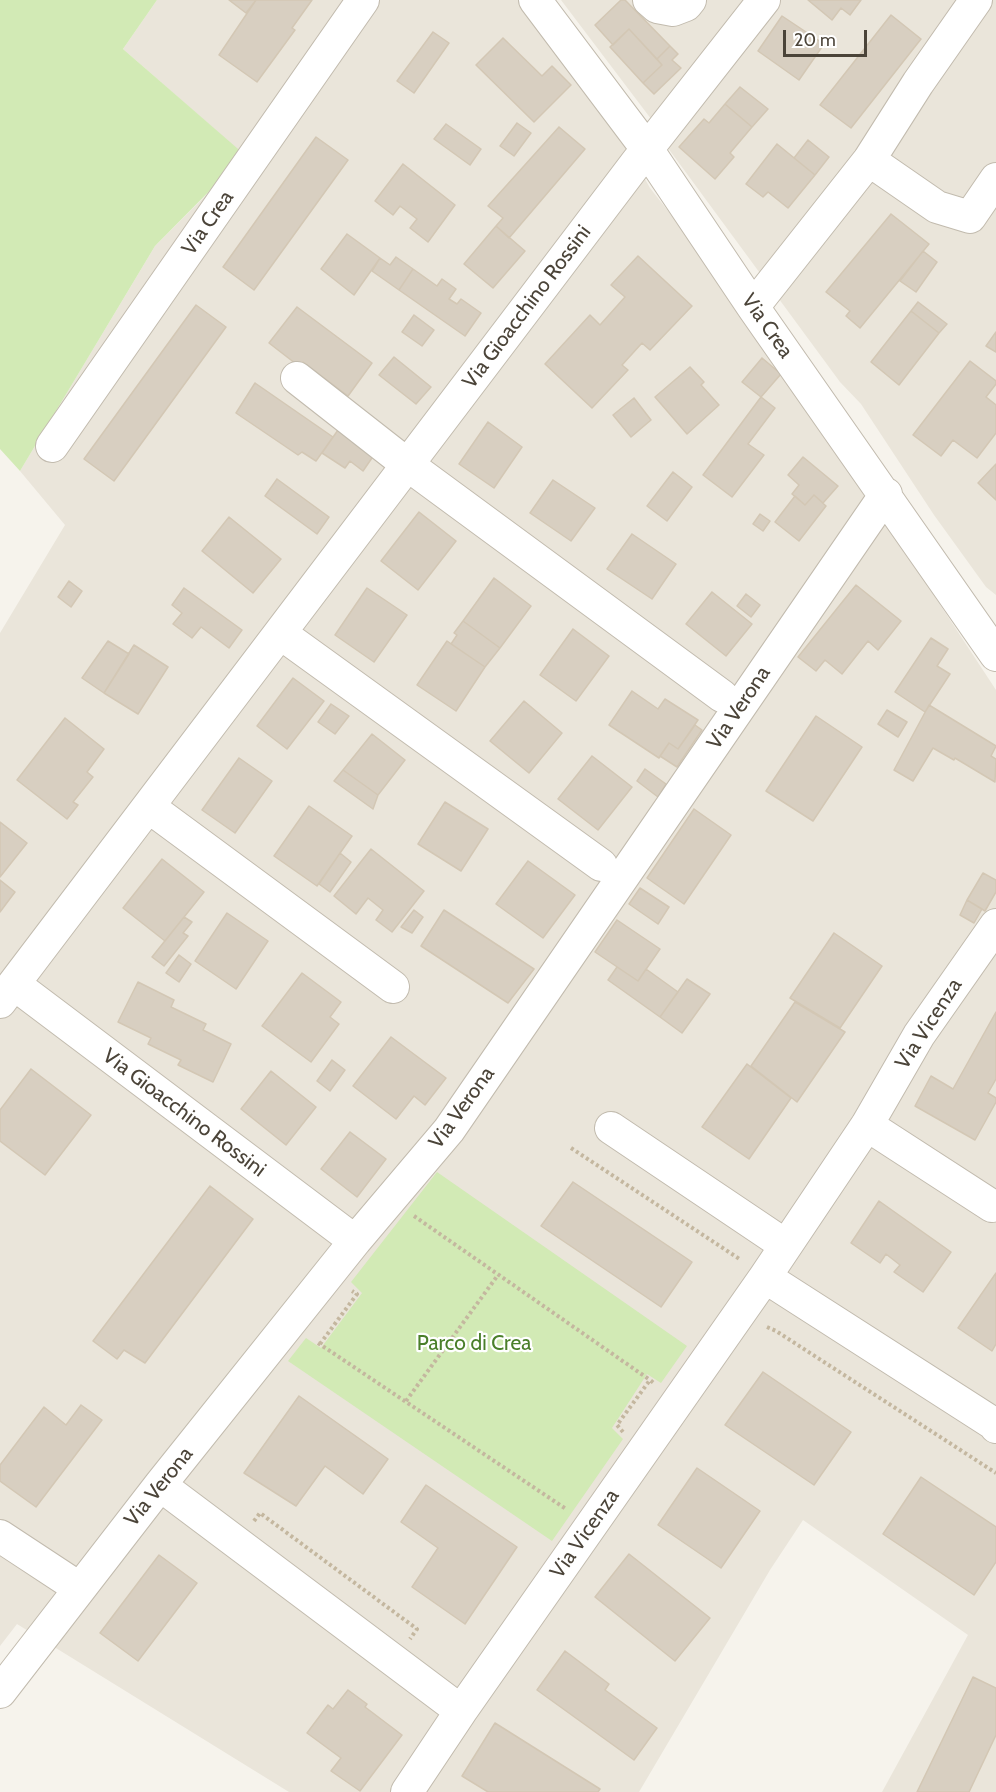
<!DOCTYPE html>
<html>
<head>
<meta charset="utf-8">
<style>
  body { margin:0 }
  #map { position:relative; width:996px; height:1792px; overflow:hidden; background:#f6f3ec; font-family:Cabin,sans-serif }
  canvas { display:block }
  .scale { position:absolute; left:783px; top:30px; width:84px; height:27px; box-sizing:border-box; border:3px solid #4b4439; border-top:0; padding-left:8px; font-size:18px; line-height:21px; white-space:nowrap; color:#4b4439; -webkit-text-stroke:4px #fff; paint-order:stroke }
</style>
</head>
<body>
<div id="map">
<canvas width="996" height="1792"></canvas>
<div class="scale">20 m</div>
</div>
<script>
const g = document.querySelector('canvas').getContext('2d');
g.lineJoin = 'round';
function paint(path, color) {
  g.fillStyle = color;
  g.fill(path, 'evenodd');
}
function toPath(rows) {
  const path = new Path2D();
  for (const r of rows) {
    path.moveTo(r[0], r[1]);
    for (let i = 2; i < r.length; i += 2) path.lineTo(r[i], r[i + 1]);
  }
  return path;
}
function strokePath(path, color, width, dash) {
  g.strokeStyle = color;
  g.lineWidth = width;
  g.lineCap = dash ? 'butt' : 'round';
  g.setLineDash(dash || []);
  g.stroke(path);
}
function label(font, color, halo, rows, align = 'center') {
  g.font = font + ' Cabin,sans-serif';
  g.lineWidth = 4.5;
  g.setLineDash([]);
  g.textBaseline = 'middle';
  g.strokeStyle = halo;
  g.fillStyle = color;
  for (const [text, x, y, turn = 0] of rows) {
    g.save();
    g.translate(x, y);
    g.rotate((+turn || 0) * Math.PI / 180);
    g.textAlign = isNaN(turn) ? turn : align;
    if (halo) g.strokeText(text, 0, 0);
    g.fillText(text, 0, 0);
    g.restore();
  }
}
paint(toPath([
  [157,0,523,0,615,125,650,188,713,268,878,510,996,690,996,1792,882,1792,968,1635,803,1520,770,1570,639,1792,289,1792,17,1624,0,1646,0,633,65,525,20,471,155,246,245,156,123,49],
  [561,0,996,0,996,595,986,587,934,515,861,404,840,382,665,144,664,136]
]), '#eae5da');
paint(toPath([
  [0,0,157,0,123,49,245,155,155,246,20,471,0,449],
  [437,1172,687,1346,661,1383,647,1374,612,1428,623,1439,552,1541,288,1361,306,1338,321,1348,362,1293,351,1282]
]), '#d2eab5');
const building = toPath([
  [229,0,256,0,246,13,229,0],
  [256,0,312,0,292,28,295,30,257,82,219,55,256,0],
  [621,0,625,0,670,46,657,59,629,29,613,45,595,25,621,0],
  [808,0,861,0,850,15,841,8,832,20,808,0],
  [891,15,921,39,851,128,820,105,891,15],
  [782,16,824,44,799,80,758,51,782,16],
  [629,29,662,65,643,83,610,47,629,29],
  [433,32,449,43,414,93,397,81,433,32],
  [503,38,542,76,552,66,571,85,534,122,476,65,503,38],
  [670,46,678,54,672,60,681,68,654,94,643,83,662,65,657,59,670,46],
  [740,87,768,109,752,127,725,104,740,87],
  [725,104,752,127,730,153,734,157,715,179,679,147,704,119,709,123,725,104],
  [517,123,531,133,514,156,500,146,517,123],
  [446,124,481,149,470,165,434,139,446,124],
  [559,127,585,149,509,238,496,226,503,218,488,206,559,127],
  [316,137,348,160,254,290,223,267,316,137],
  [808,140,829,157,815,175,794,158,808,140],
  [777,144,815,175,788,208,768,192,763,197,746,184,777,144],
  [403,164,455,205,428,242,410,228,417,219,400,206,393,215,375,201,403,164],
  [891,214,929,244,860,328,846,316,850,311,826,292,891,214],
  [496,226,525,251,493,288,464,264,496,226],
  [347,234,380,258,354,295,321,269,347,234],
  [923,251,937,262,916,292,900,281,923,251],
  [638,256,692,306,650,350,642,343,622,365,628,370,592,408,545,364,590,315,600,325,625,297,611,285,638,256],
  [396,257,413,269,399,290,372,271,380,258,390,265,396,257],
  [413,269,437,286,442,279,456,289,449,299,457,304,461,299,481,313,465,336,399,290,413,269],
  [918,302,947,324,939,333,911,311,918,302],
  [196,305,226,327,114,481,84,459,196,305],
  [297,307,372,363,348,396,303,362,300,367,269,343,297,307],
  [911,311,939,333,899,385,871,362,911,311],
  [414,315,434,330,422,346,402,332,414,315],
  [996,332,996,352,986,346,996,332],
  [394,357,431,387,416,404,379,375,394,357],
  [762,358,781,374,761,397,742,382,762,358],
  [970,361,996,381,996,384,986,397,996,405,996,433,977,458,953,440,941,456,913,435,970,361],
  [690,367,704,382,701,385,719,405,687,434,655,397,690,367],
  [255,383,333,437,316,461,302,452,298,455,236,413,255,383],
  [761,397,775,408,748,444,764,455,732,497,703,475,761,397],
  [634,398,651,420,631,437,613,415,634,398],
  [488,422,522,447,494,488,459,464,488,422],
  [338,430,374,455,363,471,350,461,345,468,322,453,338,430],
  [803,457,838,486,823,503,814,495,805,505,792,494,799,485,788,475,803,457],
  [996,464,996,500,978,483,996,464],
  [673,472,692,487,667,521,647,506,673,472],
  [277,479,329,517,317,534,265,496,277,479],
  [553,480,595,508,571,541,530,513,553,480],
  [814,495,826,506,799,541,775,522,795,496,805,505,814,495],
  [419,512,456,541,418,590,381,561,419,512],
  [760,514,770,521,763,531,753,524,760,514],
  [229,517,281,559,253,593,202,551,229,517],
  [632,534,676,564,652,599,607,569,632,534],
  [494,578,531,606,500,648,463,621,494,578],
  [69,581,82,591,71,607,58,597,69,581],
  [856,585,901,621,878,650,868,641,842,674,825,660,816,671,798,657,856,585],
  [184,588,242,630,229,648,201,627,192,638,173,624,182,613,172,605,184,588],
  [367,588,407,615,374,662,335,635,367,588],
  [712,592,752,624,726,656,686,624,712,592],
  [746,594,760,605,751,617,737,606,746,594],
  [463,621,500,648,485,667,451,644,457,635,454,633,463,621],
  [573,629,609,656,576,701,540,675,573,629],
  [931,638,948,649,937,666,950,674,925,712,895,692,931,638],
  [108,641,129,654,104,693,82,678,108,641],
  [447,641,485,667,456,711,417,685,447,641],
  [134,645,168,667,138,714,104,693,134,645],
  [293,678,324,701,287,749,257,726,293,678],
  [632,691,658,709,665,699,698,720,678,749,669,743,659,758,609,725,632,691],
  [524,701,562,733,529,773,490,741,524,701],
  [331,704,349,716,335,734,318,722,331,704],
  [929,705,996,746,991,756,996,759,995,782,955,758,954,760,933,748,913,781,894,770,929,705],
  [887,710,907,722,898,737,878,724,887,710],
  [816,716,862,747,813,821,766,791,816,716],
  [65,718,104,749,87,772,93,777,73,802,78,805,67,819,17,780,65,718],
  [695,725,702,730,677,767,660,756,669,743,678,749,695,725],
  [372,734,405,760,378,795,343,770,372,734],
  [592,756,632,787,598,830,558,799,592,756],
  [239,758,272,781,235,833,202,810,239,758],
  [645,769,666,784,658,797,637,781,645,769],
  [343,770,378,795,373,809,334,781,343,770],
  [445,802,488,829,461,871,418,844,445,802],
  [309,806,352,836,317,886,274,856,309,806],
  [694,809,731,835,684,904,647,878,694,809],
  [0,822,27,843,0,877,0,822],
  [371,849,424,891,392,932,376,920,383,910,368,898,356,914,334,896,371,849],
  [340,853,351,862,330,892,319,884,340,853],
  [162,859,204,892,165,941,123,908,162,859],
  [528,861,575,895,543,938,496,904,528,861],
  [983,873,996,880,996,892,985,911,967,900,983,873],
  [0,880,15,892,0,912,0,880],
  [640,888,669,907,658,924,629,904,640,888],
  [967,900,982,909,974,923,960,915,967,900],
  [414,910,423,917,412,933,401,927,414,910],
  [444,910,534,969,508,1003,421,946,444,910],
  [227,913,268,941,236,989,195,961,227,913],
  [184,917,192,922,183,933,188,936,164,966,152,957,184,917],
  [617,920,660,949,638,981,595,952,617,920],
  [834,933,882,966,840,1028,790,998,834,933],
  [179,955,191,964,179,982,166,973,179,955],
  [617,967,638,981,646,969,678,992,660,1017,608,980,617,967],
  [302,973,341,1002,330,1017,339,1024,311,1062,262,1026,302,973],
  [687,979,710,994,682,1033,660,1017,687,979],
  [138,982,174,1000,171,1007,206,1024,203,1030,231,1044,213,1082,178,1065,181,1060,148,1044,151,1038,118,1022,138,982],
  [795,1002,845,1032,797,1102,751,1066,795,1002],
  [996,1012,996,1079,988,1093,996,1098,996,1102,975,1140,915,1106,931,1076,953,1089,996,1012],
  [391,1037,446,1078,425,1105,414,1096,396,1119,353,1086,391,1037],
  [332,1060,345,1070,330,1091,317,1081,332,1060],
  [747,1064,791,1098,749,1159,702,1127,747,1064],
  [31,1069,91,1115,45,1175,0,1141,0,1110,31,1069],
  [271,1071,316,1107,286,1145,241,1109,271,1071],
  [350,1132,386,1159,357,1197,321,1169,350,1132],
  [573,1182,692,1262,661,1307,541,1226,573,1182],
  [210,1186,253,1219,145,1363,124,1350,117,1359,93,1341,210,1186],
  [879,1201,951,1252,923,1292,894,1272,900,1265,886,1254,880,1263,851,1243,879,1201],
  [996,1273,996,1344,992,1351,958,1328,996,1273],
  [763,1372,851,1432,814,1485,725,1425,763,1372],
  [299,1396,388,1459,363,1494,325,1466,296,1506,244,1473,299,1396],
  [81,1405,102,1420,36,1507,0,1481,0,1465,44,1407,66,1425,81,1405],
  [697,1468,760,1511,721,1568,658,1525,697,1468],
  [921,1477,996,1527,996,1562,974,1595,883,1534,921,1477],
  [426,1485,517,1547,465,1624,412,1587,438,1548,401,1522,426,1485],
  [629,1554,710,1618,675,1661,595,1597,629,1554],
  [159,1555,197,1583,138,1661,100,1633,159,1555],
  [565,1651,609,1684,605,1690,657,1728,634,1760,537,1690,565,1651],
  [973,1677,996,1688,996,1735,969,1792,917,1792,973,1677],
  [348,1690,367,1704,365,1707,402,1735,360,1791,331,1771,341,1758,307,1733,328,1705,333,1709,348,1690],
  [495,1723,600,1789,598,1792,488,1792,462,1776,495,1723]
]);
paint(building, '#d8cfc1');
strokePath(building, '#d3c7b4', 1.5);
const minor = toPath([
  [535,0,647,149,753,307,996,655],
  [649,0,657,7,673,10,686,5,690,0],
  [869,160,937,207,970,217,996,179],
  [753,307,869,160,918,83,976,0],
  [297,378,408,465,722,696],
  [52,446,363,0],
  [280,633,601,865],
  [149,807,393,987],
  [14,984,355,1241],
  [0,1002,637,162,764,0],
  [867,1125,992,1206],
  [611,1128,785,1245],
  [765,1277,994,1424,996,1427],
  [160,1485,461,1711],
  [0,1536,79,1588],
  [0,1692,160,1485,355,1241,449,1130,886,494],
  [407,1792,461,1711,765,1277,867,1125,919,1035,996,925]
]);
strokePath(minor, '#c2bbae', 34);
strokePath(toPath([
  [571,1148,741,1260],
  [414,1216,650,1380],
  [767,1327,776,1331,996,1473],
  [318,1343,566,1509],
  [320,1344,357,1294,352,1291],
  [406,1401,498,1275],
  [623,1432,617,1425,650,1380,655,1384],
  [254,1521,260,1513,417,1629,410,1639]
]), '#c4b79f', 4, [3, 3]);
strokePath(minor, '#fff', 32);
label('21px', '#4b4439', '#fff', [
  ["Via Crea",208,223,-55],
  ["Via Gioacchino Rossini",527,307,-53],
  ["Via Crea",767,326,55],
  ["Via Verona",739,708,-56],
  ["Via Vicenza",929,1024,-57],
  ["Via Verona",462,1108,-54],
  ["Via Gioacchino Rossini",184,1113,37],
  ["Via Verona",159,1487,-51],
  ["Via Vicenza",585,1534,-55]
]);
label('21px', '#4a7f2a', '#fff', [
  ["Parco di Crea",474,1344]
]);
</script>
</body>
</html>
